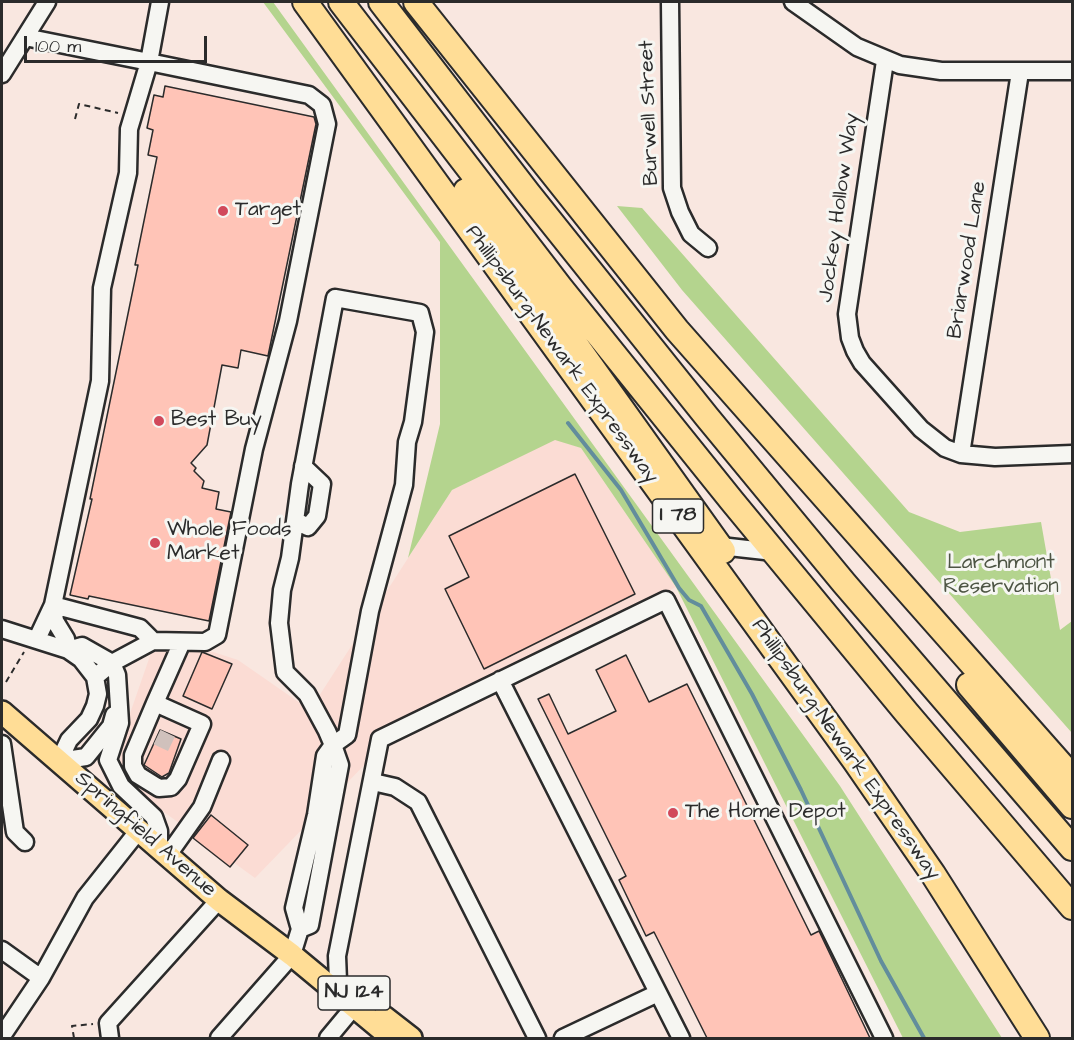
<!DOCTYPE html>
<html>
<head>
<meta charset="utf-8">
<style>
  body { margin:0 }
  #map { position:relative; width:1074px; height:1040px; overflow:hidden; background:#f9e7e0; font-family:"Architects Daughter",sans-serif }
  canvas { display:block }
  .frame { position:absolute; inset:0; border:3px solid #2b2b2b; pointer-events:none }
  .scale { position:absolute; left:24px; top:36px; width:183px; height:27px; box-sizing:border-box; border:3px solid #2b2b2b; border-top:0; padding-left:8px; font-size:18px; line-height:21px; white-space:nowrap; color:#2b2b2b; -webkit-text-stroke:4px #f6f6f2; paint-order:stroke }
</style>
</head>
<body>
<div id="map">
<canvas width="1074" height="1040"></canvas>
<div class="frame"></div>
<div class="scale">100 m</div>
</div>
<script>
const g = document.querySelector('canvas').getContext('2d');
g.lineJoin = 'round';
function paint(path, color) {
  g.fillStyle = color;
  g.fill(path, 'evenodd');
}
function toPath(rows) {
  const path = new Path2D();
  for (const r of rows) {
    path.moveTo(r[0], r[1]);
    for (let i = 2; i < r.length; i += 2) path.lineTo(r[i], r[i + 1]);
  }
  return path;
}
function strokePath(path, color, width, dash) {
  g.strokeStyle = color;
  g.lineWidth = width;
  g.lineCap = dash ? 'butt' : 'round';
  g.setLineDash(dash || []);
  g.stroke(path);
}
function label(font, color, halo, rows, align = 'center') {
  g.font = font + ' "Architects Daughter",sans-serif';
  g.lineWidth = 6;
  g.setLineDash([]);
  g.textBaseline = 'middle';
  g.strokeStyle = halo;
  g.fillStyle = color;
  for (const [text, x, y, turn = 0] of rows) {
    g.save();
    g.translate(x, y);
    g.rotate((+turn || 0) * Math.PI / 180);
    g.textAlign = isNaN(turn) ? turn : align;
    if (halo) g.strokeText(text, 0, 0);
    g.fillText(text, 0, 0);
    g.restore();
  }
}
paint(toPath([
  [555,439,581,448,676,587,403,725,255,878,157,807,123,776,118,748,151,653,169,647,213,652,238,660,310,710,452,490]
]), '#fbdcd4');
paint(toPath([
  [263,2,273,2,840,786,1002,1038,903,1038,676,587,581,448,555,440,452,490,408,558,440,424,440,242],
  [617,206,642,208,909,512,960,532,1041,522,1060,630,1072,621,1072,733,682,290]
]), '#b4d48e');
strokePath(toPath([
  [568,423,621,490,679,588,689,600,701,606,752,694,801,790,881,961,924,1038]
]), '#628d9c', 4);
const building = toPath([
  [165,86,314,117,316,124,268,356,241,350,238,368,222,365,207,445,191,463,196,468,194,471,204,481,202,488,219,492,216,509,231,512,209,621,89,596,88,599,70,595,92,499,90,499,138,265,135,265,157,157,148,155,153,130,147,128,154,95,163,97,165,86],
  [575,474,635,594,484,669,445,589,469,577,449,536,575,474],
  [202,652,232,664,212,709,183,696,202,652],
  [626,655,649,702,687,684,811,935,819,931,870,1038,707,1038,654,932,646,936,619,880,626,876,538,699,549,694,568,734,616,711,596,670,626,655],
  [160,730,181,739,169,773,162,777,144,765,160,730],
  [211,815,248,845,230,867,193,838,211,815]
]);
paint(building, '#ffc4b7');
strokePath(building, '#2b2b2b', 1.5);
strokePath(toPath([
  [157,737,178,747]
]), '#d0c1bc', 16, [16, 8]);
const minor = toPath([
  [670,2,672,188,680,212,691,234,708,248],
  [793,2,857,47,900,65,941,71,1072,71],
  [25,37,149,62,129,129,128,173,102,288,100,381,53,605,37,639],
  [885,61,847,314,850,338,855,351,862,363,921,429,945,448,961,454,995,457,1072,454],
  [2,74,47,2],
  [961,454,1020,72],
  [296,521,308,527,317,516,322,484,303,466],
  [720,546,774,552],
  [53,605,140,628,153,641],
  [53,605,55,621,66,639,68,650],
  [2,629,68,650,81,659,95,677,98,694,95,706,89,719,69,740,59,761],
  [68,650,82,646,112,663,117,675,120,723,108,760,121,786,154,817,159,831,159,848],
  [95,677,112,663,153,641,205,642,217,635,254,449,288,321,327,124,322,105,309,95,149,62,160,2],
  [500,680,681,1038],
  [155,703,202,724,178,779,171,787,159,788,138,775,133,766,133,755,155,703,182,642],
  [2,744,15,832,25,842],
  [59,761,86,757,111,726,114,715],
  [373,782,395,787,418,802,537,1038],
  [168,855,202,807,221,760],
  [2,950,41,978],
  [338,981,337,956,380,739,666,600,884,1038],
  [2,1036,41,978,85,898,139,830],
  [110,1038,108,1023,219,900],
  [219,1038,292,955,300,929,294,908,316,815,325,756,333,745,347,735,370,611,404,485,407,442,413,422,425,332,420,313,335,298,300,484,290,558,282,590,279,623,285,672,307,694,327,731,333,745,340,765,310,925,300,929],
  [328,1038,353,1008],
  [563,1038,658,993]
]);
const major = toPath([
  [2,712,219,900,292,955,392,1038],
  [384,1017,411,1038]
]);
const highway = toPath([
  [305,2,855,761,933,874,1037,1038],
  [341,2,560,287,732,501,906,712,1072,907],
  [381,2,528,193,707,417,844,583,1072,848],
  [416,2,677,330,1072,777],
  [466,191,723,551],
  [969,685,1072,806]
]);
strokePath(minor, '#2b2b2b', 21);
strokePath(major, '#2b2b2b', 26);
strokePath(highway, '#2b2b2b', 28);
strokePath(toPath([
  [75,119,79,104,118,113],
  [6,682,24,652],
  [74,1038,72,1026,93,1024]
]), '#2b2b2b', 2, [6, 4.5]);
strokePath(minor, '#f6f6f2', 16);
strokePath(major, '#ffdd96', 21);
strokePath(highway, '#ffdd96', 24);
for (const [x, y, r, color] of [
  [223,211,6,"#d1495b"],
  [159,421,6,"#d1495b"],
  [155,543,6,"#d1495b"],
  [673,813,6,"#d1495b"]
]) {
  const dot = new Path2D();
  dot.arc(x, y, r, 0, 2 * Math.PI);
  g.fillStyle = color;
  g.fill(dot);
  strokePath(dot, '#f6f6f2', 2);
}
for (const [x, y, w] of [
  [678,516,51],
  [354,993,72]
]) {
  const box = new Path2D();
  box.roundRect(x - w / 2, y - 17, w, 34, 4.5);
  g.fillStyle = '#f6f6f2';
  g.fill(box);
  strokePath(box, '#2b2b2b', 1.5);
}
label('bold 20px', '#2b2b2b', null, [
  ["I 78",678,516],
  ["NJ 124",354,993]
]);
label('21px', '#2b2b2b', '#f6f6f2', [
  ["Burwell Street",650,113,-92],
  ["Jockey Hollow Way",840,208,-82],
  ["Briarwood Lane",968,260,-81],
  ["Phillipsburg-Newark Expressway",561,355,54],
  ["Phillipsburg-Newark Expressway",845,750,55],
  ["Springfield Avenue",145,835,41]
]);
label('21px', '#2b2b2b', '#f6f6f2', [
  ["Target",235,211],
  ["Best Buy",171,421],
  ["Whole Foods",167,531],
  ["Market",167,555],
  ["The Home Depot",685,813]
], 'left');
label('21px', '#4d5544', '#f6f6f2', [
  ["Larchmont",1001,564],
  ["Reservation",1001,588]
]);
</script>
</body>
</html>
